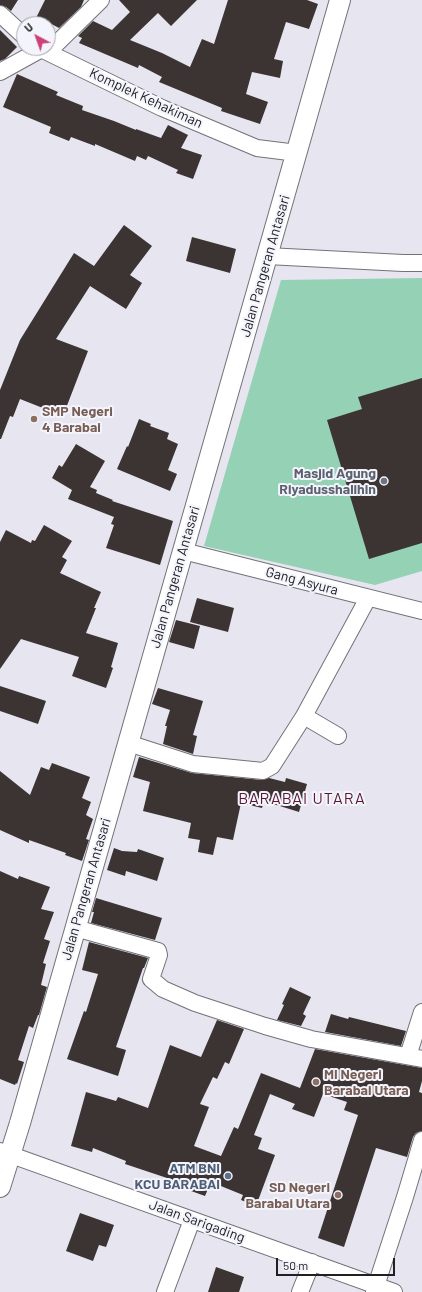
<!DOCTYPE html>
<html>
<head>
<meta charset="utf-8">
<style>
  body { margin:0 }
  #map { position:relative; width:422px; height:1292px; overflow:hidden; background:#e7e6f0; font-family:Barlow,sans-serif }
  canvas { display:block }
  .north { position:absolute; left:16px; top:16px; width:40px; height:40px; box-sizing:border-box; background:#f4f4fd; border:1px solid #9f9fa6; border-radius:50%; rotate:319deg; font-size:11px; font-weight:700; line-height:16px; text-align:center; color:#202023 }
  .north::after { content:''; display:block; margin:auto; width:14px; height:18px; background:#cd4276; clip-path:polygon(50% 0,100% 100%,50% 72%,0 100%) }
  .scale { position:absolute; left:276px; top:1258px; width:119px; height:18px; box-sizing:border-box; border:2px solid #202023; border-top:0; padding-left:5px; font-size:12px; line-height:14px; white-space:nowrap; color:#202023; -webkit-text-stroke:3px #f4f4fd; paint-order:stroke }
</style>
</head>
<body>
<div id="map">
<canvas width="422" height="1292"></canvas>
<div class="north">U</div>
<div class="scale">50 m</div>
</div>
<script>
const g = document.querySelector('canvas').getContext('2d');
g.lineJoin = 'round';
function paint(path, color) {
  g.fillStyle = color;
  g.fill(path, 'evenodd');
}
function toPath(rows) {
  const path = new Path2D();
  for (const r of rows) {
    path.moveTo(r[0], r[1]);
    for (let i = 2; i < r.length; i += 2) path.lineTo(r[i], r[i + 1]);
  }
  return path;
}
function strokePath(path, color, width, dash) {
  g.strokeStyle = color;
  g.lineWidth = width;
  g.lineCap = dash ? 'butt' : 'round';
  g.setLineDash(dash || []);
  g.stroke(path);
}
function label(font, color, halo, rows, align = 'center') {
  g.font = font + ' Barlow,sans-serif';
  g.lineWidth = 4;
  g.setLineDash([]);
  g.textBaseline = 'middle';
  g.strokeStyle = halo;
  g.fillStyle = color;
  for (const [text, x, y, turn = 0] of rows) {
    g.save();
    g.translate(x, y);
    g.rotate((+turn || 0) * Math.PI / 180);
    g.textAlign = isNaN(turn) ? turn : align;
    if (halo) g.strokeText(text, 0, 0);
    g.fillText(text, 0, 0);
    g.restore();
  }
}
paint(toPath([
  [422,278,422,571,375,585,204,546,281,280]
]), '#94d1b5');
paint(toPath([
  [0,0,18,0,11,11,6,7,0,5],
  [45,0,84,0,81,7,59,28,44,20,41,24,33,24],
  [119,0,197,0,171,26,158,13,130,40,162,53,190,67,202,39,214,44,228,0,307,0,318,4,309,29,286,22,274,59,283,61,280,78,252,72,246,94,268,102,260,124,221,111,222,108,159,82,162,77,139,65,138,68,79,43,82,38,78,36,93,21,112,30,130,12],
  [0,30,17,47,5,59,0,61],
  [17,74,58,92,56,95,83,106,82,110,114,121,136,130,136,129,161,138,168,125,188,135,181,148,202,155,193,179,176,173,178,170,148,156,146,160,137,156,135,161,95,144,95,146,71,137,69,141,49,133,51,127,3,107],
  [124,225,152,246,130,275,142,283,126,309,90,286,56,339,88,351,63,416,20,399,13,417,10,416,1,439,0,439,0,390,20,340,74,253,94,266],
  [192,237,236,249,230,273,186,261],
  [422,378,422,543,369,559,327,420,362,409,358,397],
  [139,419,151,424,150,426,169,433,167,439,178,444,168,470,177,474,170,491,117,469,127,446,128,447],
  [76,444,105,461,90,487,97,490,96,493,113,500,112,501,173,521,160,565,106,548,114,525,111,524,114,517,68,499,72,490,52,478,59,465,62,467],
  [44,525,72,541,62,557,67,560,60,573,101,592,94,608,96,608,86,633,118,643,111,667,113,668,106,688,72,676,79,657,21,639,0,669,0,542,6,530,31,543,32,540,35,541],
  [197,598,234,608,228,632,190,622],
  [176,620,200,626,194,649,169,642],
  [0,686,46,701,38,724,0,711],
  [158,688,203,701,193,735,197,736,193,754,163,744,167,726,165,726,170,710,152,704],
  [139,757,192,773,262,780,269,778,285,782,286,778,307,784,299,812,264,801,262,808,241,803,233,840,217,837,213,855,198,852,200,840,188,838,191,823,143,811,150,782,133,777],
  [52,763,90,777,82,798,91,802,86,815,93,819,86,839,89,840,82,861,65,855,66,853,29,840,29,843,0,830,0,771,30,795,41,767,49,770],
  [114,848,122,851,137,852,138,849,164,858,157,881,126,871,125,876,107,870],
  [0,871,18,879,19,876,50,887,41,909,54,912,44,939,50,941,43,963,46,964,41,985,47,987,39,1015,38,1015,33,1028,29,1026,18,1060,24,1062,17,1084,16,1083,15,1085,0,1079],
  [96,898,162,918,155,940,91,923,94,912,92,912],
  [89,942,148,958,144,968,143,968,116,1047,126,1050,118,1076,67,1059,84,1011,86,1012,98,974,82,970],
  [290,987,311,997,303,1014,306,1016,301,1026,277,1020,284,1005,282,1004],
  [331,1014,348,1019,349,1017,406,1031,401,1046,325,1032],
  [217,1020,244,1029,229,1064,225,1062,217,1079,213,1077,200,1104,209,1107,194,1146,221,1156,234,1127,238,1129,261,1073,300,1088,315,1049,422,1068,422,1081,419,1092,422,1093,422,1131,416,1133,413,1137,407,1157,376,1148,344,1247,318,1238,358,1115,344,1110,347,1102,323,1094,314,1117,292,1109,295,1104,270,1094,254,1135,262,1138,258,1149,275,1155,256,1206,241,1200,243,1195,211,1182,205,1196,180,1187,182,1183,125,1164,126,1161,93,1148,92,1152,71,1146,86,1092,116,1101,118,1097,148,1108,170,1045,201,1057],
  [80,1213,114,1225,106,1247,99,1245,93,1261,66,1251],
  [216,1267,244,1277,239,1292,208,1292]
]), '#3c3333');
const minor = toPath([
  [0,14,24,36],
  [42,48,48,52,101,0],
  [0,72,38,51,43,50,162,108,257,148,297,153],
  [267,256,403,263,422,263],
  [183,551,422,611],
  [338,736,304,716,368,598],
  [128,743,193,764,263,771,272,766,304,716],
  [75,928,158,951,159,955,151,979,163,989,195,1003,265,1026,311,1039,422,1059],
  [408,1056,422,1012],
  [0,1151,394,1292],
  [165,1292,192,1220],
  [300,1292,312,1262],
  [374,1292,405,1197,422,1140]
]);
const major = toPath([
  [0,1187,20,1123,340,0]
]);
strokePath(minor, '#73727a', 18);
strokePath(major, '#73727a', 22);
strokePath(minor, '#fff', 16);
strokePath(major, '#fff', 20);
for (const [x, y, r, color] of [
  [34,419,4,"#8d6e63"],
  [384,481,4,"#6b7280"],
  [316,1082,4,"#8d6e63"],
  [228,1176,4,"#5c6f8a"],
  [338,1195,4,"#8d6e63"]
]) {
  const dot = new Path2D();
  dot.arc(x, y, r, 0, 2 * Math.PI);
  g.fillStyle = color;
  g.fill(dot);
  strokePath(dot, '#f4f4fd', 1.5);
}
label('14px', '#202023', '#f4f4fd', [
  ["Komplek Kehakiman",146,98,25],
  ["Jalan Pangeran Antasari",265,266,-74],
  ["Jalan Pangeran Antasari",175,577,-74],
  ["Gang Asyura",302,581,15],
  ["Jalan Pangeran Antasari",86,889,-74],
  ["Jalan Sarigading",197,1221,20]
]);
label('bold 14px', '#785e54', '#f4f4fd', [
  ["SMP Negeri",42,411],
  ["4 Barabai",42,427],
  ["MI Negeri",324,1074],
  ["Barabai Utara",324,1090],
  ["SD Negeri",330,1187,"right"],
  ["Barabai Utara",330,1203,"right"]
], 'left');
label('bold 14px', '#5b616d', '#f4f4fd', [
  ["Masjid Agung",376,473],
  ["Riyadusshalihin",376,489]
], 'right');
label('bold 14px', '#4e5e75', '#f4f4fd', [
  ["ATM BNI",220,1168],
  ["KCU BARABAI",220,1184]
], 'right');
g.letterSpacing = '1px';
label('16px', '#5a1731', '#f4f4fd', [
  ["BARABAI UTARA",302,799]
]);
g.letterSpacing = '0px';
</script>
</body>
</html>
